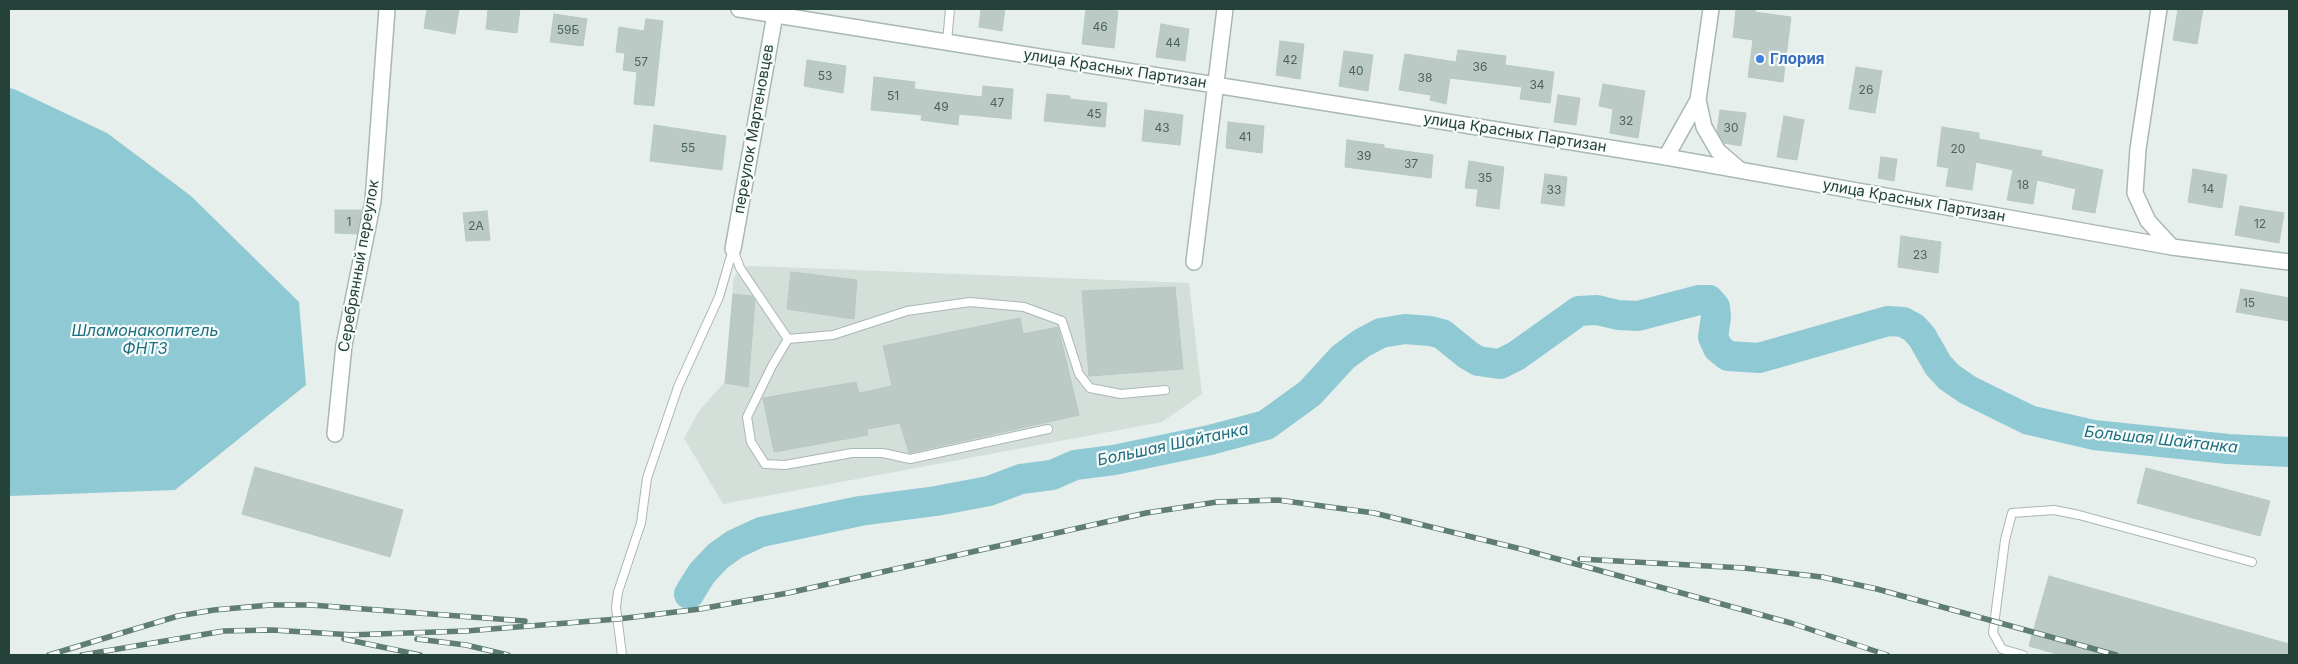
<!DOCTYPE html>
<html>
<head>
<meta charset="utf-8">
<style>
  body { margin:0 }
  #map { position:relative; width:2298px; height:664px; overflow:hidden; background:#e6efeb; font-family:Inter,sans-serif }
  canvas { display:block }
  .frame { position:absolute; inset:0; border:10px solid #24423a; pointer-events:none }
</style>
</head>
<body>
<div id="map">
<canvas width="2298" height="664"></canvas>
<div class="frame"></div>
</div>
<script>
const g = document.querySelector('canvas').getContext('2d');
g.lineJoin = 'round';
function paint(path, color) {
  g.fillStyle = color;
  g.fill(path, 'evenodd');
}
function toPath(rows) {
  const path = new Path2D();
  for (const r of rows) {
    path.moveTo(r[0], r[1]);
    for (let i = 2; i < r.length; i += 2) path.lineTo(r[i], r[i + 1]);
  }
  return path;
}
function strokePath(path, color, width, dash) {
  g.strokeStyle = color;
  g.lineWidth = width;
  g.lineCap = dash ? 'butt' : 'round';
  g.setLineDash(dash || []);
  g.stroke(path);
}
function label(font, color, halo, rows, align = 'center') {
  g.font = font + ' Inter,sans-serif';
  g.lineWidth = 4.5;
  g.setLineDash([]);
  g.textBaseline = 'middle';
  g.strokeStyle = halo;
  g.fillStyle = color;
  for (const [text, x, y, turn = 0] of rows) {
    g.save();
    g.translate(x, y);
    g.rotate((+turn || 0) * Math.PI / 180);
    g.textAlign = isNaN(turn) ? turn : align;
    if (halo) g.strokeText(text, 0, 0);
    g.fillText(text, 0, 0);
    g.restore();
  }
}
paint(toPath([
  [752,266,1189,283,1202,394,1162,422,723,504,684,438,699,411,730,376,733,280,740,268]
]), '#d4dfda');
paint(toPath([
  [9,88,14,89,107,133,191,196,299,302,306,385,175,490,9,496]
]), '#8ec9d4');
strokePath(toPath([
  [689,594,702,573,718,556,735,544,761,532,860,511,936,501,989,491,1021,479,1052,475,1075,465,1114,460,1210,440,1266,425,1310,393,1343,357,1362,343,1381,333,1405,329,1430,331,1442,334,1468,355,1478,361,1500,364,1516,356,1579,311,1597,310,1618,315,1638,316,1699,300,1709,300,1715,307,1716,317,1713,337,1718,348,1728,356,1759,358,1888,321,1903,322,1914,328,1922,337,1938,365,1949,377,1968,390,2029,420,2094,435,2228,449,2289,452]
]), '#8ec9d4', 30);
const building = toPath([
  [427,9,459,9,455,34,424,28,427,9],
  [488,9,520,9,517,33,486,29,488,9],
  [981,9,1005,9,1002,31,979,27,981,9],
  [1086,9,1118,11,1114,48,1082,44,1086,9],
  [1736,9,1756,9,1755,12,1791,17,1783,82,1748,77,1753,40,1733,37,1736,9],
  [2178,9,2203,9,2197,44,2173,40,2178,9],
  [554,14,587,19,583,46,550,42,554,14],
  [646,19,663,21,654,106,634,104,637,72,623,70,625,53,616,52,619,27,644,31,646,19],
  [1161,24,1189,29,1185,61,1156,57,1161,24],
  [1280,41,1304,44,1300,79,1276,75,1280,41],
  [1458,50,1506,56,1505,65,1554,72,1550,103,1520,99,1522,87,1450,78,1446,104,1430,100,1431,95,1399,90,1405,54,1456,62,1458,50],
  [1344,51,1373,55,1368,91,1339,86,1344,51],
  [807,60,846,66,843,93,804,86,807,60],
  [1856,67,1882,71,1875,113,1849,109,1856,67],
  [874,77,915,82,914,89,982,97,983,86,1013,89,1011,119,959,114,958,125,921,120,922,115,871,110,874,77],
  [1603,84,1645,91,1638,138,1610,133,1613,109,1599,106,1603,84],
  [1047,94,1070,96,1070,99,1107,103,1105,127,1044,121,1047,94],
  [1558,95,1580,98,1576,125,1554,122,1558,95],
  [1145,110,1183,115,1180,145,1142,141,1145,110],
  [1720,110,1746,113,1741,146,1724,143,1717,131,1720,110],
  [1784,116,1804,120,1797,160,1777,157,1784,116],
  [1228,122,1264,126,1262,153,1226,148,1228,122],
  [654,125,726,136,722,170,650,161,654,125],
  [1942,127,1979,133,1979,139,2042,151,2041,156,2103,170,2095,213,2072,209,2076,189,2037,180,2033,204,2007,200,2013,170,1976,162,1972,190,1946,186,1949,168,1937,166,1942,127],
  [1347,140,1384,145,1384,148,1433,155,1431,178,1345,167,1347,140],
  [1881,157,1897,159,1894,181,1878,178,1881,157],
  [1469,161,1504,167,1499,209,1476,206,1478,189,1465,188,1469,161],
  [2193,169,2227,175,2222,208,2188,202,2193,169],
  [1545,174,1567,177,1564,206,1541,203,1545,174],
  [2240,206,2284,213,2279,243,2235,235,2240,206],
  [335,210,362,210,357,234,335,233,335,210],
  [487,211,490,240,466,241,463,213,487,211],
  [1901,236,1941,242,1938,273,1898,267,1901,236],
  [791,272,857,280,854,319,787,309,791,272],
  [1175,287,1183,369,1089,376,1082,291,1175,287],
  [2241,289,2289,298,2289,321,2236,312,2241,289],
  [733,294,752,296,755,300,748,387,725,383,733,294],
  [1020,318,1023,334,1058,327,1079,415,909,453,900,423,867,429,868,435,774,452,763,398,856,382,859,393,892,386,883,346,1020,318],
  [255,467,403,510,390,557,242,514,255,467],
  [2146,468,2270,501,2260,536,2137,503,2146,468],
  [2049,576,2289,644,2289,655,2060,655,2029,646,2049,576]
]);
paint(building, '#bbcac4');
strokePath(building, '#b8c9c2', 1);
const service = toPath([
  [947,42,950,9],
  [733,249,740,268,788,339,833,335,907,311,970,302,1024,307,1062,321,1079,374,1090,388,1121,394,1165,390],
  [788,339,772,366,747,417,751,442,765,464,785,465,852,453,883,453,910,459,1048,429],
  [622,655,616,607,618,592,641,523,647,478,678,387,719,297,733,249],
  [2023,655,2002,649,1993,633,2005,540,2012,513,2054,510,2079,515,2252,562]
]);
const minor = toPath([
  [1711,9,1698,100,1704,127,1718,151,1740,170],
  [2159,9,2138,149,2135,193,2148,221,2172,247],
  [1666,157,1698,100],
  [733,249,776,9],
  [1194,262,1225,9],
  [335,434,344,345,373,201,387,9]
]);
const tertiary = toPath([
  [739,9,1666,157,2172,247,2289,262]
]);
strokePath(service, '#a8b8b2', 10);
strokePath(minor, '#a8b8b2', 18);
strokePath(tertiary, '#a8b8b2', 18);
strokePath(service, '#fff', 8);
strokePath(minor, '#fff', 15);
strokePath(tertiary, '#fff', 15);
const rail = toPath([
  [1580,559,1744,568,1822,577,1877,589,2116,655],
  [348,635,466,631,618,619,700,609,788,593,1146,513,1217,502,1278,500,1374,513,1521,549,1791,623,1887,655],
  [344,639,420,655],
  [417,639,466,645,508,655],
  [49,655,178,616,214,610,270,605,311,605,525,621],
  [82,655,224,631,272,630,354,635]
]);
strokePath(rail, '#5f7d75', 5.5);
strokePath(rail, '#f7fbf9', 4, [11]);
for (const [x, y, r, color] of [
  [1760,59,5,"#3f7fe0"]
]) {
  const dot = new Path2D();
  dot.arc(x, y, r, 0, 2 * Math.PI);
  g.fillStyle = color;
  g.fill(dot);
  strokePath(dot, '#f7fbf9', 2);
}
label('12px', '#4a645c', null, [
  ["46",1100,27],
  ["59Б",568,30],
  ["44",1173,43],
  ["42",1290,60],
  ["57",641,62],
  ["36",1480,67],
  ["40",1356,71],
  ["53",825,76],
  ["38",1425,78],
  ["34",1537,85],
  ["26",1866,90],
  ["51",893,96],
  ["47",997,103],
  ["49",941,107],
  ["45",1094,114],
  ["32",1626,121],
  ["43",1162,128],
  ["30",1731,128],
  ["41",1245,137],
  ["55",688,148],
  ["20",1958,149],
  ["39",1364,156],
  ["37",1411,164],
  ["35",1485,178],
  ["18",2023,185],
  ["14",2208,189],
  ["33",1554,190],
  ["1",349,222],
  ["12",2260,224],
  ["2А",476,226],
  ["23",1920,255],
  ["15",2249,303]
]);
label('bold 15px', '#366cbe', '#f7fbf9', [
  ["Глория",1770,59]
], 'left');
label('15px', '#24423a', '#f7fbf9', [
  ["улица Красных Партизан",1115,69,9],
  ["переулок Мартеновцев",754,129,-80],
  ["улица Красных Партизан",1515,133,9],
  ["улица Красных Партизан",1914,201,10],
  ["Серебрянный переулок",359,266,-80]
]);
label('italic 16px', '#1c6f80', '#f7fbf9', [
  ["Шламонакопитель",145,331],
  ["ФНТЗ",145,349],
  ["Большая Шайтанка",2161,440,6],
  ["Большая Шайтанка",1173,445,-12]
]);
</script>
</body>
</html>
